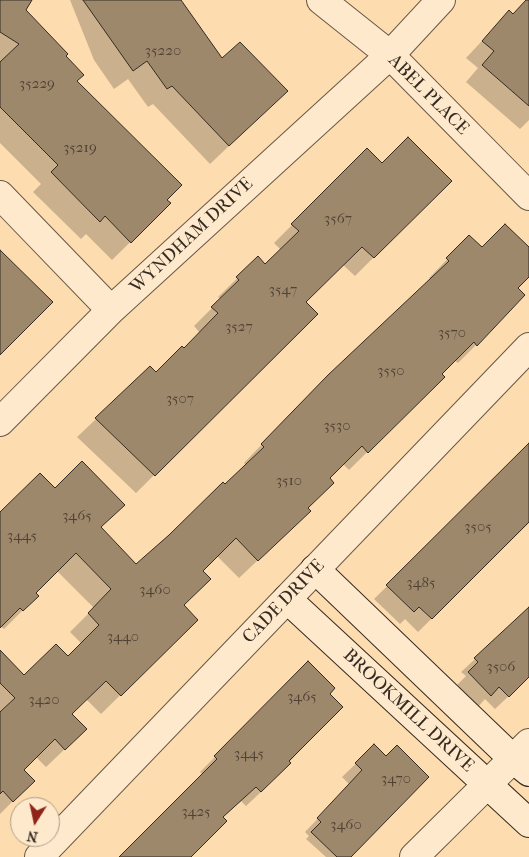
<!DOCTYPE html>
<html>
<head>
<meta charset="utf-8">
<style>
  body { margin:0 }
  #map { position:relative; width:529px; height:857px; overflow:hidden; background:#fdddb0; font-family:"IM FELL French Canon",serif }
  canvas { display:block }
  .north { position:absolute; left:10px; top:797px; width:50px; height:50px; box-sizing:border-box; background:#fee9cc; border:1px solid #ae9d88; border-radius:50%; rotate:190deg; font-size:14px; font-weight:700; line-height:20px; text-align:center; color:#362b22 }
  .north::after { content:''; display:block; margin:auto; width:18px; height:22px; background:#8f2418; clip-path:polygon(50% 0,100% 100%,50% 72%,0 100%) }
</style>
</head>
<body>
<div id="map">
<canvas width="529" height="857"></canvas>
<div class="north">N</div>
</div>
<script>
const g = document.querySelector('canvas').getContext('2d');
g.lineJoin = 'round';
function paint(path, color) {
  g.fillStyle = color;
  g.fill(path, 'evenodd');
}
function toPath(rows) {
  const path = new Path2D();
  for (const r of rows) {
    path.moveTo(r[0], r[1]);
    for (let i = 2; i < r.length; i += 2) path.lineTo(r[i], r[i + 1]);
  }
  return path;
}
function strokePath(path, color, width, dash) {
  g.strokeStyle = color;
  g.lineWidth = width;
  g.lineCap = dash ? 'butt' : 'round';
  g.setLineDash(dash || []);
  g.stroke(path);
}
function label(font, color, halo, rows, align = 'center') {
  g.font = font + ' "IM FELL French Canon",serif';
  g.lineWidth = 4.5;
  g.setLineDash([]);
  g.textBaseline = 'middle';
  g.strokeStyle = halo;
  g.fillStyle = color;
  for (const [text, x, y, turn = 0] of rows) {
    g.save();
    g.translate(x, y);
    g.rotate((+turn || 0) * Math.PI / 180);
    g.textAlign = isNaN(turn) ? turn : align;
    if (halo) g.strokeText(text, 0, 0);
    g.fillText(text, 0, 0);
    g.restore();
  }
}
paint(toPath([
  [0,0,30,0,24,10,64,56,75,82,170,203,112,260,86,234,81,239,33,192,41,184,0,143],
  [70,0,179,0,222,60,267,110,210,164,153,104,148,107,128,79,114,89,94,60],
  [526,0,529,0,529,120,520,129,466,82,478,68,466,58,509,12,512,15],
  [367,150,382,165,450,181,355,276,342,264,304,302,316,314,136,493,77,437,150,368,156,374,184,350,200,333,194,326,221,299,218,297,258,258,265,266,281,250,274,243],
  [469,237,482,249,529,249,529,275,516,288,476,345,458,363,454,360,440,374,443,377,349,470,342,463,328,478,307,509,310,511,239,578,217,556,202,571,183,605,197,620,101,714,86,699,71,715,66,748,46,767,36,757,22,770,33,781,0,814,0,652,24,677,68,658,82,644,70,632,94,608,57,571,34,593,37,596,4,629,0,626,0,513,55,489,100,528,136,566,246,465,244,463,309,395,431,280,429,278],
  [529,446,529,523,418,632,405,619,400,624,374,599],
  [529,609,529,677,495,709,485,699,477,708,456,686,466,676,461,672],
  [308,663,328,694,341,707,261,792,246,806,241,801,222,818,189,857,121,857,203,775,200,772],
  [374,746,349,857,326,857,306,839,309,836,305,832,350,785,342,777]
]), '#0003');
const building = toPath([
  [0,0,32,0,26,10,68,54,66,56,84,75,77,81,182,185,167,200,171,203,131,243,105,216,100,222,51,172,58,165,0,107,0,62,19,44,0,32,0,0],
  [83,0,181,0,222,58,240,42,288,91,229,146,172,86,167,89,147,61,133,71,83,0],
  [526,0,529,0,529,106,482,65,494,51,482,41,509,10,513,14,526,0],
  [408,137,452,181,374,258,362,247,306,302,318,314,155,476,95,418,150,366,156,372,182,346,184,348,218,313,211,307,239,280,236,277,258,256,265,264,299,231,291,224,367,148,382,163,408,137],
  [505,224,529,247,529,277,518,288,525,295,477,346,474,342,442,374,445,377,368,453,362,446,330,478,334,483,308,508,311,511,258,561,236,538,203,571,211,579,184,605,198,620,121,696,106,681,72,714,87,729,65,750,55,739,24,770,35,781,13,802,3,791,0,794,0,712,15,698,0,683,0,650,24,675,56,644,68,656,99,625,88,613,111,589,76,553,36,593,39,596,23,611,20,608,0,628,0,512,40,473,55,488,82,461,125,505,101,527,136,564,169,535,223,482,225,484,264,447,261,444,328,375,449,261,446,258,469,235,482,247,505,224],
  [0,250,53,302,0,355,0,250],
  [529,443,529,522,432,619,419,607,414,612,386,585,529,443],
  [529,607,529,677,509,697,499,687,491,696,468,672,478,662,474,658,529,607],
  [308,661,335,688,330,694,343,707,289,761,291,763,261,792,256,787,223,817,227,821,191,857,119,857,217,759,214,756,308,661],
  [374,744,386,756,397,745,429,777,351,857,337,857,311,832,321,822,317,818,362,770,355,763,374,744]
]);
paint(building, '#9d886c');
strokePath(building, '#362b22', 1);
const street = toPath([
  [321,0,390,55,529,196],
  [0,195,111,310],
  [0,422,111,310,390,55,441,0],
  [39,857,529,347],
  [414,857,529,743]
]);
const secondary = toPath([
  [315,569,513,759,529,772],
  [287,599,529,823]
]);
strokePath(street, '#685846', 30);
strokePath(secondary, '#362b22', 30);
strokePath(street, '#fee9cc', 28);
strokePath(secondary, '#fee9cc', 28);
label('15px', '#504234', null, [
  ["35220",163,51],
  ["35229",37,84],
  ["35219",80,148],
  ["3567",338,219],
  ["3547",283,290],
  ["3527",239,327],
  ["3570",452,333],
  ["3550",391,371],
  ["3507",180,399],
  ["3530",337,426],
  ["3510",289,481],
  ["3465",77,516],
  ["3505",478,527],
  ["3445",22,536],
  ["3485",421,583],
  ["3460",155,590],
  ["3440",123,637],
  ["3506",501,667],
  ["3465",302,697],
  ["3420",44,700],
  ["3445",249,754],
  ["3470",396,779],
  ["3425",196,812],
  ["3460",346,825]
]);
label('18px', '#362b22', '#fee9cc', [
  ["ABEL PLACE",428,95,45],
  ["WYNDHAM DRIVE",192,236,-43],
  ["CADE DRIVE",284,602,-46],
  ["BROOKMILL DRIVE",408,711,43]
]);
</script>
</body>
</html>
